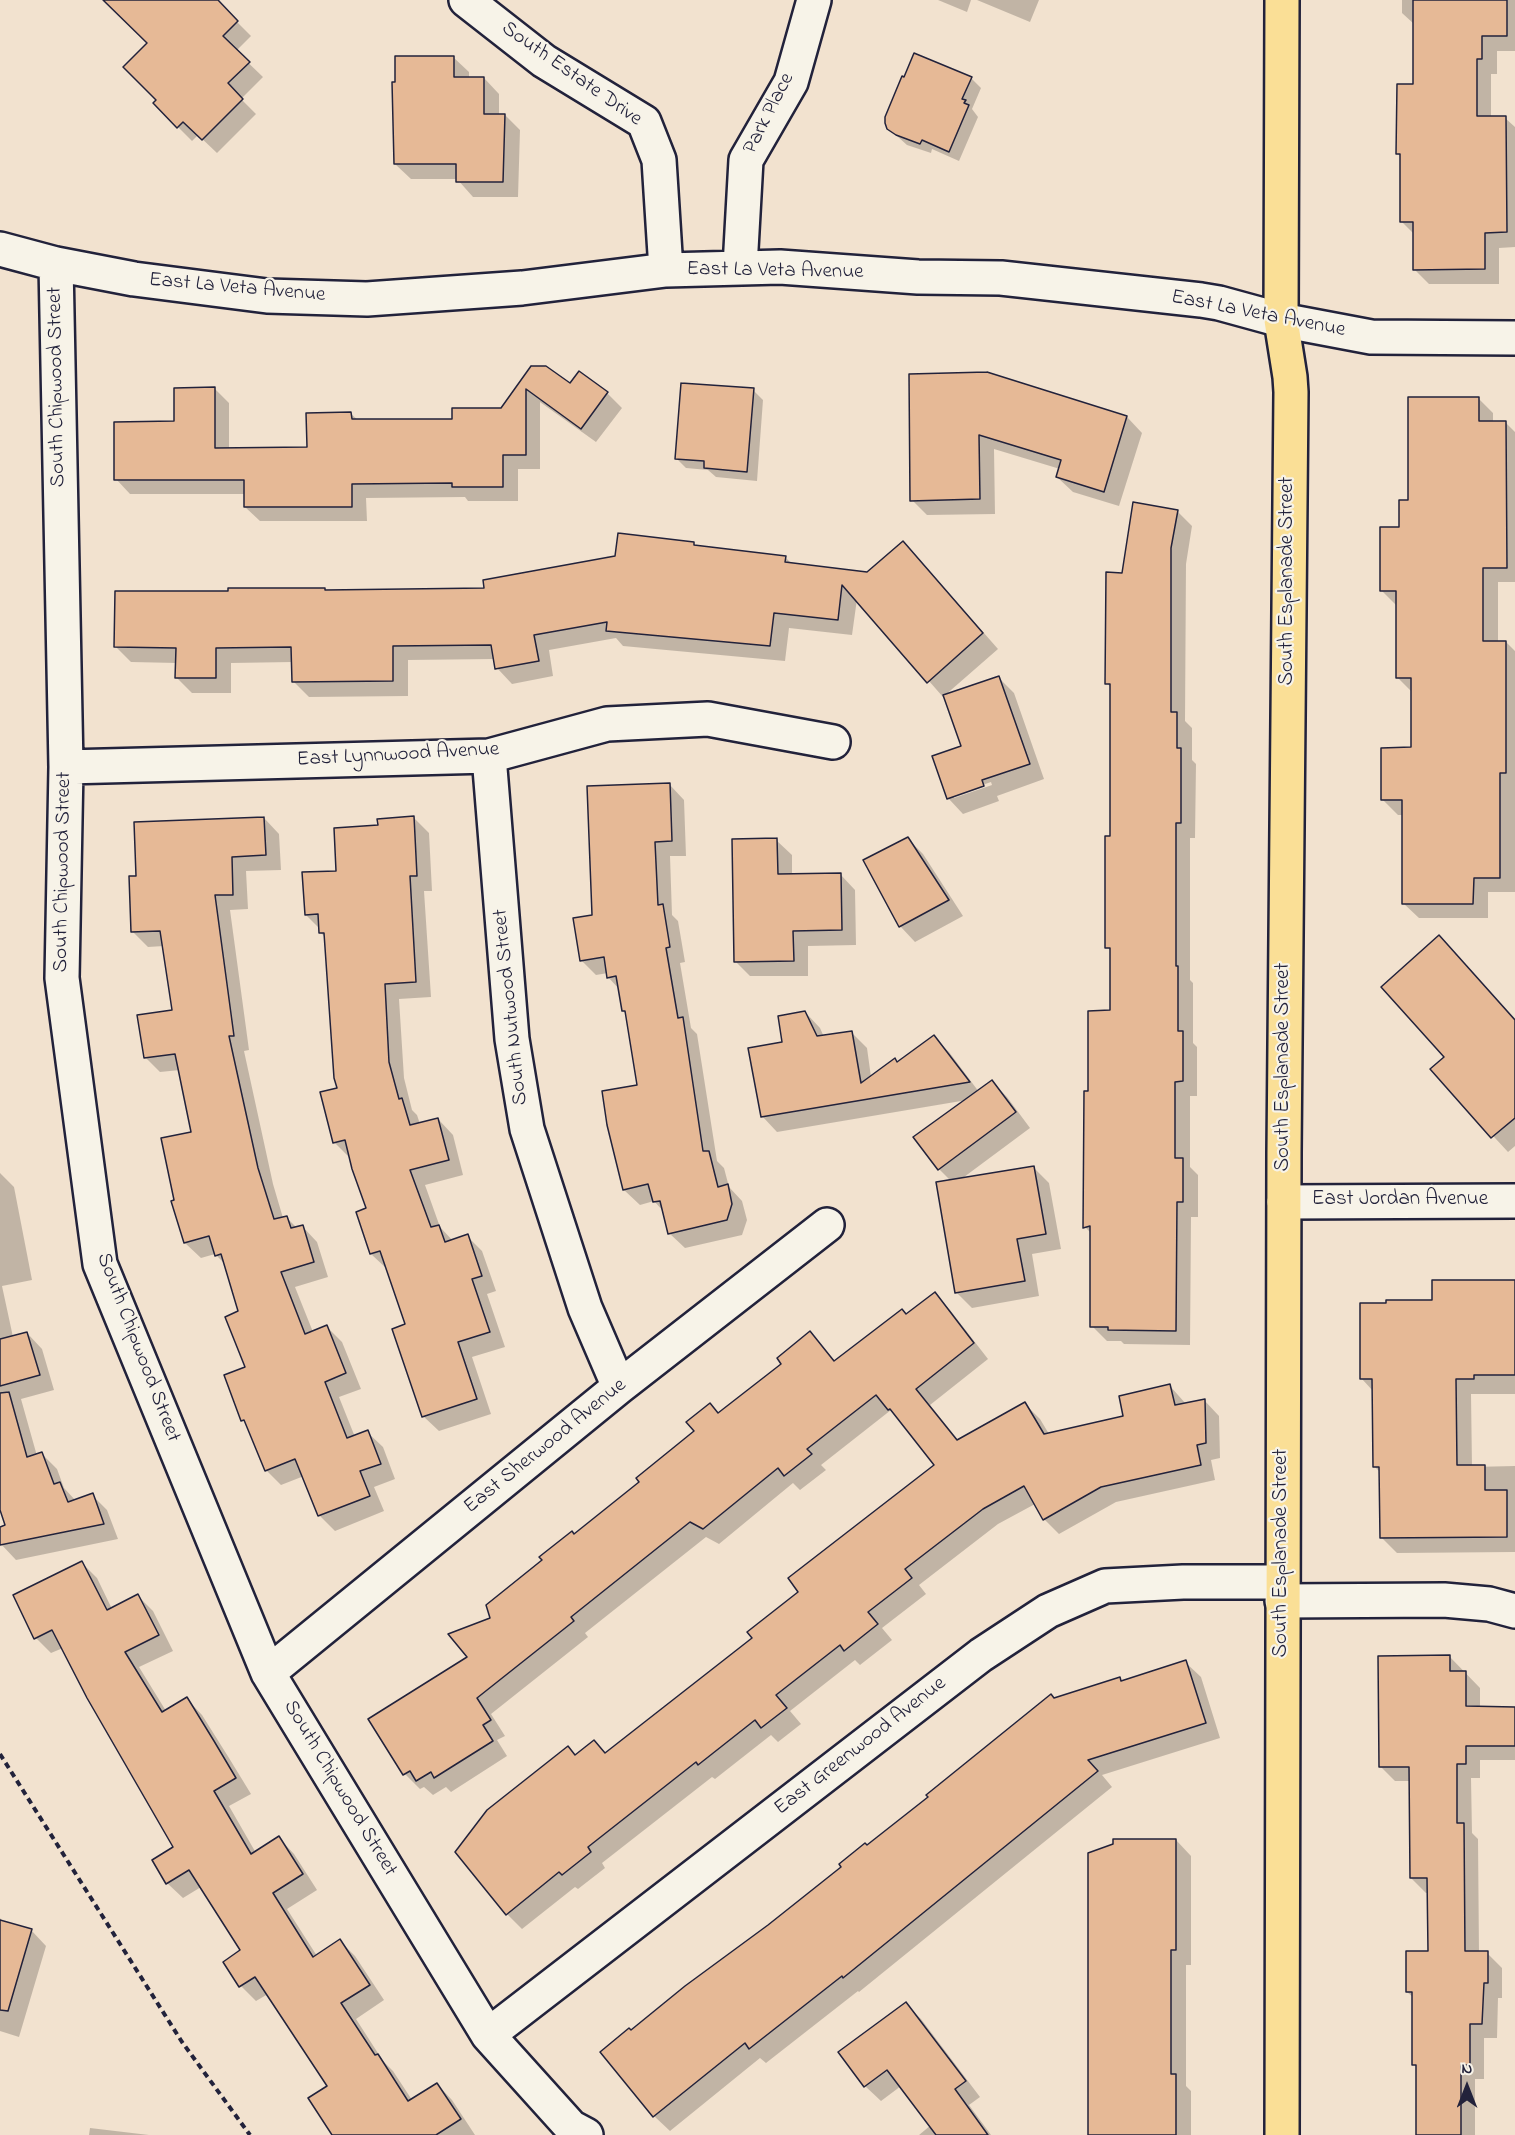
<!DOCTYPE html>
<html>
<head>
<meta charset="utf-8">
<style>
  body { margin:0 }
  #map { position:relative; width:1515px; height:2135px; overflow:hidden; background:#f2e2cf; font-family:"Indie Flower",sans-serif }
  canvas { display:block }
  .north { position:absolute; left:1437px; top:2057px; width:60px; height:60px; -webkit-text-stroke:4px #f7f3e8; paint-order:stroke; rotate:0deg; font-size:16px; font-weight:700; line-height:24px; text-align:center; color:#22223b }
  .north::after { content:''; display:block; margin:auto; width:21px; height:27px; background:#22223b; clip-path:polygon(50% 0,100% 100%,50% 72%,0 100%) }
</style>
</head>
<body>
<div id="map">
<canvas width="1515" height="2135"></canvas>
<div class="north">N</div>
</div>
<script>
const g = document.querySelector('canvas').getContext('2d');
g.lineJoin = 'round';
function paint(path, color) {
  g.fillStyle = color;
  g.fill(path, 'evenodd');
}
function toPath(rows) {
  const path = new Path2D();
  for (const r of rows) {
    path.moveTo(r[0], r[1]);
    for (let i = 2; i < r.length; i += 2) path.lineTo(r[i], r[i + 1]);
  }
  return path;
}
function strokePath(path, color, width, dash) {
  g.strokeStyle = color;
  g.lineWidth = width;
  g.lineCap = dash ? 'butt' : 'round';
  g.setLineDash(dash || []);
  g.stroke(path);
}
function label(font, color, halo, rows, align = 'center') {
  g.font = font + ' "Indie Flower",sans-serif';
  g.lineWidth = 4.5;
  g.setLineDash([]);
  g.textBaseline = 'middle';
  g.strokeStyle = halo;
  g.fillStyle = color;
  for (const [text, x, y, turn = 0] of rows) {
    g.save();
    g.translate(x, y);
    g.rotate((+turn || 0) * Math.PI / 180);
    g.textAlign = isNaN(turn) ? turn : align;
    if (halo) g.strokeText(text, 0, 0);
    g.fillText(text, 0, 0);
    g.restore();
  }
}
paint(toPath([
  [105,0,215,0,251,36,236,51,263,77,241,99,256,114,217,153,198,135,192,141,155,104,158,100,149,43],
  [938,0,971,0,967,12],
  [977,0,1039,0,1030,22],
  [1402,0,1515,0,1515,51,1497,51,1497,74,1491,74,1491,117,1505,118,1515,127,1515,247,1499,248,1499,284,1429,284,1414,269,1414,234,1402,222,1401,157,1398,154,1414,86,1414,24,1402,13],
  [453,57,469,72,469,78,484,78,499,94,499,115,505,115,520,130,518,197,473,197,457,179,411,179,395,164],
  [971,78,981,88,972,109,978,117,959,161,932,149,931,153,907,145,888,128],
  [532,368,570,385,579,373,607,393,622,408,596,442,540,402,540,469,518,469,518,501,468,501,465,497,366,498,367,521,260,521,245,507,245,494,130,494,116,479,214,388,229,403,229,449,308,448,351,414,358,420,453,420,502,410],
  [910,375,1127,417,1142,433,1119,506,1073,492,1057,477,1060,469,994,449,995,514,927,515,912,500],
  [753,390,763,400,757,481,716,477,708,470,686,468,676,458],
  [1478,398,1493,413,1493,423,1505,422,1515,432,1515,582,1498,582,1498,642,1506,642,1515,651,1515,892,1488,892,1488,918,1419,918,1403,903,1403,815,1398,815,1383,800,1412,749,1412,692,1398,678,1398,607,1382,591,1410,501],
  [1177,511,1192,526,1186,564,1185,721,1192,728,1192,760,1196,764,1195,838,1190,838,1190,980,1193,983,1193,1043,1197,1047,1197,1096,1190,1096,1190,1167,1198,1175,1198,1217,1191,1217,1190,1345,1124,1344,1121,1341,1107,1341,1092,1326,1092,1234,1085,1227,1090,1093,1112,1012,1112,952,1107,947,1111,838,1111,688,1107,683,1123,574],
  [694,544,697,547,785,557,792,564,868,573,918,558,998,649,943,697,857,599,852,635,789,628,785,661,623,646,616,638,549,650,553,676,512,684,497,668,495,659,408,660,408,696,309,697,293,681,293,662,231,663,231,693,192,693,177,678,177,663,131,662,116,647,229,593,325,589,327,591,486,589],
  [999,678,1014,693,1044,779,997,796,999,801,963,814,948,798],
  [991,782,992,785,954,798,954,795],
  [669,784,684,800,686,856,670,856,672,915,678,921,685,962,680,963,691,1028,697,1034,717,1161,724,1168,729,1187,742,1201,747,1220,742,1235,685,1248,669,1233,664,1212,654,1201,640,1205,624,1190,638,1086,627,1015,623,1011,619,989,608,977,608,973,596,975,581,960,594,916],
  [264,818,279,834,281,870,246,871,248,909,230,910,249,1050,244,1051,273,1184,283,1218,286,1217,297,1228,302,1226,317,1242,328,1277,295,1287,313,1332,327,1327,342,1342,361,1389,339,1397,355,1437,367,1432,383,1447,395,1479,374,1487,384,1511,335,1531,319,1515,304,1476,281,1485,266,1470,248,1425,243,1420,247,1368,240,1312,226,1265,215,1254,201,1258,185,1243,173,1202,176,1201,193,1133,180,1070,160,1072,145,1057,173,1011,164,946,148,947,133,932,138,877],
  [414,818,429,833,432,891,424,891,431,997,399,999,404,1078,412,1110,417,1115,420,1124,438,1119,453,1135,463,1175,425,1185,440,1227,453,1241,467,1236,482,1251,496,1291,487,1294,505,1347,472,1357,491,1414,439,1431,423,1416,407,1325,387,1269,371,1254,368,1209,349,1157,334,1142,339,1089,326,938,320,932,320,929,306,915,337,872,379,827],
  [907,838,923,854,963,916,915,942,900,926],
  [776,840,792,855,792,875,840,874,855,890,856,945,808,946,808,976,750,976,735,961],
  [805,1012,820,1028,824,1037,851,1032,867,1048,871,1077,898,1063,933,1037,949,1052,979,1092,992,1082,1007,1097,1030,1128,960,1180,1034,1168,1049,1183,1061,1249,1032,1254,1039,1296,972,1308,957,1293,951,1181,939,1169,967,1100,777,1132,762,1116,783,1043],
  [1515,1020,1515,1146,1508,1152,1432,1070],
  [0,1173,14,1187,32,1280,2,1286,13,1337,27,1333,42,1349,54,1390,21,1399,37,1456,42,1454,57,1469,64,1488,76,1501,92,1495,107,1510,118,1539,16,1560,0,1543,0,1529,10,1525,0,1497],
  [1515,1282,1515,1394,1471,1394,1472,1467,1515,1466,1515,1552,1397,1553,1382,1538,1381,1473,1374,1466,1373,1391,1362,1379,1433,1301],
  [934,1294,950,1310,988,1359,930,1405,959,1441,1025,1404,1040,1419,1049,1434,1125,1418,1170,1386,1186,1404,1204,1400,1219,1416,1220,1458,1211,1460,1215,1480,1116,1502,1059,1534,1044,1519,1035,1504,998,1524,919,1585,926,1594,882,1628,892,1640,860,1665,855,1660,790,1711,801,1724,778,1742,771,1735,715,1779,712,1777,602,1863,605,1868,578,1889,575,1887,522,1929,507,1914,568,1748,576,1756,594,1742,606,1754,754,1638,800,1592,936,1465,891,1410,821,1465,826,1470,800,1490,793,1483,719,1544,706,1537,585,1633,588,1637,491,1714,505,1736,497,1740,507,1756,451,1792,446,1787,433,1795,424,1787,420,1789,405,1774,492,1619,574,1536,641,1482,719,1414,783,1364,810,1333,836,1362,907,1316],
  [82,1563,97,1578,112,1609,138,1596,153,1611,173,1651,139,1667,166,1711,187,1699,202,1715,229,1758,251,1794,229,1806,256,1853,279,1838,294,1854,317,1890,287,1909,317,1956,340,1941,355,1956,384,2000,356,2019,383,2061,393,2071,412,2100,437,2084,452,2100,475,2135,334,2135,329,2086,268,1994,256,2001,241,1986,225,1962,243,1951,201,1887,183,1898,167,1883,175,1848,63,1648,51,1653,36,1638],
  [1450,1657,1480,1688,1480,1708,1515,1709,1515,1760,1480,1760,1480,1778,1471,1778,1472,1833,1478,1839,1479,1953,1487,1953,1502,1968,1502,1998,1498,1998,1497,2038,1484,2038,1484,2079,1475,2079,1475,2135,1417,2135,1417,2068,1414,2064,1414,1998,1407,1992,1429,1953,1429,1893,1426,1893,1411,1878,1411,1781,1395,1781,1380,1766],
  [1185,1662,1201,1677,1220,1738,1102,1775,1112,1787,859,1992,858,1991,766,2063,760,2058,670,2131,654,2116,602,2052,631,2032,769,1926,1054,1700,1119,1679,1122,1682],
  [1176,1840,1191,1856,1191,1965,1186,1965,1186,2086,1191,2091,1191,2135,1090,2135],
  [0,1918,4,1923,31,1930,46,1946,19,2037,0,2031],
  [906,2004,921,2019,980,2097,969,2105,991,2135,919,2135,931,2125,901,2086,881,2101,865,2086],
  [90,2128,149,2135,89,2135]
]), '#0003');
const building = toPath([
  [103,0,218,0,238,21,223,36,250,62,228,83,243,99,202,140,183,122,177,128,153,103,156,100,123,67,147,43,103,0],
  [1413,0,1507,0,1507,36,1482,36,1482,59,1477,59,1477,116,1506,116,1507,232,1485,233,1485,269,1413,270,1413,222,1400,222,1400,154,1396,154,1397,84,1413,84,1413,0],
  [914,53,972,77,962,99,966,100,964,103,969,105,949,152,922,140,920,144,896,135,887,129,885,123,885,117,902,76,904,77,914,53],
  [395,56,454,56,454,77,484,77,484,114,505,114,503,182,456,182,456,164,394,164,392,82,395,82,395,56],
  [531,366,546,366,570,383,579,371,608,392,581,429,526,389,526,455,503,455,503,487,452,487,452,483,352,484,352,507,244,507,244,480,114,480,114,422,174,421,174,388,215,387,215,448,307,447,306,413,351,412,352,419,452,419,452,408,501,408,531,366],
  [987,372,1127,416,1104,492,1056,477,1061,460,979,435,980,499,910,501,909,374,987,372],
  [681,383,754,388,747,472,704,468,704,461,675,459,681,383],
  [1408,397,1479,397,1479,421,1506,421,1507,568,1483,568,1483,641,1506,641,1506,773,1500,773,1500,878,1474,878,1473,904,1402,904,1402,800,1381,800,1381,748,1411,747,1411,678,1396,678,1396,591,1380,591,1380,527,1399,527,1399,500,1408,500,1408,397],
  [1133,502,1178,510,1171,548,1171,712,1177,712,1177,748,1181,748,1181,823,1176,823,1176,966,1178,966,1178,1031,1183,1031,1183,1081,1175,1082,1175,1158,1183,1158,1183,1202,1177,1202,1176,1331,1108,1330,1108,1327,1090,1327,1090,1226,1083,1228,1084,1091,1088,1091,1088,1011,1110,1010,1110,948,1105,948,1105,836,1110,836,1110,684,1105,684,1106,572,1122,573,1133,502],
  [618,533,694,542,694,545,786,556,785,562,867,572,903,541,983,633,927,683,842,585,838,620,774,613,770,646,606,631,607,622,534,635,539,661,495,669,491,645,393,646,393,681,292,682,291,647,216,648,216,678,175,678,176,648,114,647,115,591,228,591,228,588,325,588,325,590,484,588,483,580,615,556,618,533],
  [999,676,1030,764,982,780,984,786,947,799,932,756,961,746,943,695,999,676],
  [670,783,672,841,655,842,658,905,663,904,670,947,666,948,678,1018,683,1017,703,1151,709,1151,718,1187,728,1184,732,1204,727,1220,668,1234,660,1201,653,1202,648,1184,623,1190,607,1125,602,1091,637,1085,625,1011,622,1011,616,976,607,978,604,957,580,961,573,918,592,915,587,786,670,783],
  [414,816,417,876,410,876,416,982,385,984,389,1062,399,1099,402,1098,410,1125,438,1118,449,1160,410,1170,431,1227,439,1225,445,1242,468,1234,482,1276,472,1279,490,1332,458,1342,477,1399,422,1417,392,1329,405,1324,380,1251,370,1254,356,1212,366,1208,352,1169,345,1140,333,1143,320,1092,337,1088,334,1078,324,933,319,933,318,914,305,915,302,872,336,871,334,828,378,825,377,819,414,816],
  [264,817,266,855,232,857,233,895,215,895,234,1036,229,1036,258,1168,274,1219,287,1216,291,1228,303,1225,314,1262,281,1272,305,1334,327,1325,346,1373,325,1382,347,1438,368,1430,381,1464,360,1471,370,1496,318,1516,295,1459,265,1471,244,1420,241,1421,224,1375,245,1367,225,1317,238,1311,221,1254,215,1256,209,1236,184,1243,171,1201,174,1200,161,1138,191,1132,175,1054,144,1058,137,1015,172,1010,160,931,131,932,129,876,136,876,134,822,264,817],
  [908,837,949,900,899,927,863,860,908,837],
  [777,838,778,874,841,873,842,930,793,931,794,961,734,962,732,839,777,838],
  [1439,935,1515,1020,1515,1118,1491,1138,1430,1069,1444,1057,1381,987,1439,935],
  [805,1011,817,1036,852,1031,861,1083,895,1058,897,1062,934,1035,970,1082,761,1117,748,1048,782,1042,778,1016,805,1011],
  [992,1080,1016,1112,938,1170,913,1137,992,1080],
  [1034,1166,1046,1234,1017,1239,1025,1281,955,1293,936,1182,1034,1166],
  [1432,1280,1515,1280,1515,1375,1474,1375,1474,1379,1456,1379,1457,1465,1485,1465,1485,1490,1507,1490,1507,1537,1380,1538,1379,1467,1373,1467,1372,1379,1360,1379,1360,1303,1386,1303,1386,1300,1432,1300,1432,1280],
  [935,1292,974,1343,916,1389,957,1440,1025,1402,1044,1434,1123,1416,1119,1396,1170,1384,1175,1405,1205,1399,1206,1443,1197,1445,1201,1465,1101,1487,1043,1520,1024,1486,983,1509,905,1569,912,1578,868,1612,878,1624,844,1651,840,1645,776,1695,787,1708,761,1728,755,1720,698,1765,696,1762,588,1847,591,1852,562,1875,559,1872,506,1915,455,1852,487,1810,568,1746,575,1755,594,1740,605,1753,752,1638,747,1632,798,1592,788,1578,934,1465,890,1409,888,1410,876,1395,807,1449,812,1454,784,1476,778,1468,703,1529,690,1522,571,1617,574,1621,477,1698,491,1720,483,1725,493,1741,434,1778,431,1772,416,1781,410,1771,403,1775,368,1719,467,1657,448,1634,490,1618,486,1605,542,1560,539,1557,572,1531,574,1534,639,1482,636,1478,694,1431,686,1422,710,1403,718,1413,781,1364,777,1358,810,1331,834,1361,902,1309,906,1314,935,1292],
  [27,1332,40,1375,0,1386,0,1339,27,1332],
  [9,1392,27,1457,42,1452,54,1484,60,1482,68,1502,93,1493,104,1524,0,1545,0,1527,5,1525,0,1510,0,1393,9,1392],
  [82,1561,107,1610,138,1594,159,1635,125,1652,162,1712,187,1697,214,1741,236,1778,214,1791,251,1854,279,1836,303,1874,273,1893,313,1957,340,1939,370,1985,341,2003,375,2055,378,2054,408,2101,437,2083,461,2119,436,2135,332,2135,308,2098,327,2086,255,1977,239,1987,223,1962,240,1950,189,1870,166,1884,152,1860,173,1847,87,1698,52,1630,34,1639,13,1595,82,1561],
  [1450,1655,1450,1671,1466,1671,1466,1706,1515,1707,1515,1746,1466,1746,1466,1764,1457,1764,1457,1823,1464,1823,1465,1951,1488,1951,1488,1983,1484,1983,1482,2024,1470,2024,1470,2065,1461,2065,1461,2135,1416,2135,1416,2065,1412,2065,1412,1992,1406,1992,1406,1951,1428,1951,1427,1878,1410,1878,1409,1767,1379,1767,1378,1656,1450,1655],
  [1186,1660,1206,1723,1088,1760,1098,1771,843,1978,842,1976,749,2049,745,2043,653,2117,600,2052,629,2028,631,2030,685,1986,768,1925,841,1867,839,1864,865,1843,867,1845,928,1797,926,1795,1051,1694,1054,1698,1120,1677,1121,1681,1186,1660],
  [1113,1839,1176,1839,1176,1950,1171,1950,1171,2074,1176,2074,1176,2135,1088,2135,1088,1853,1113,1844,1113,1839],
  [0,1920,32,1929,8,2011,0,2010,0,1920],
  [906,2002,966,2081,955,2089,988,2135,936,2135,887,2070,864,2087,838,2052,906,2002]
]);
paint(building, '#e6b996');
strokePath(building, '#22223b', 1.5);
const minor = toPath([
  [466,0,544,61,644,122,659,160,666,270],
  [0,249,56,264,134,279,267,296,367,299,522,288,666,270,780,267,918,277,1001,278,1201,300,1219,303,1281,320,1371,337,1515,338],
  [56,264,66,767,62,978,100,1264,268,1673,488,2035,571,2127,586,2135],
  [740,267,746,160,791,82,814,0],
  [489,756,512,1039,527,1129,585,1308,619,1387],
  [66,767,489,756,607,724,708,719,833,742],
  [1284,1202,1515,1201],
  [1282,1601,1444,1600,1489,1604,1515,1611],
  [268,1673,619,1387,827,1225],
  [488,2035,981,1655,1048,1611,1105,1586,1183,1582,1282,1582]
]);
const major = toPath([
  [1282,2135,1284,1152,1291,392,1290,377,1281,320,1282,0]
]);
strokePath(minor, '#22223b', 38);
strokePath(major, '#22223b', 38);
strokePath(toPath([
  [0,1754,182,2042,250,2135]
]), '#22223b', 4, [6, 4.5]);
strokePath(minor, '#f7f3e8', 33);
strokePath(major, '#fadf96', 33);
label('21px', '#22223b', '#f7f3e8', [
  ["South Estate Drive",571,75,35],
  ["Park Place",770,114,-63],
  ["East La Veta Avenue",775,272,1],
  ["East La Veta Avenue",237,289,5],
  ["East La Veta Avenue",1258,315,11],
  ["South Chipwood Street",58,387,-91],
  ["South Esplanade Street",1289,581,-90],
  ["East Lynnwood Avenue",398,756,-3],
  ["South Chipwood Street",64,872,-89],
  ["South Nutwood Street",512,1007,-96],
  ["South Esplanade Street",1285,1067,-90],
  ["East Jordan Avenue",1400,1201],
  ["South Chipwood Street",137,1348,69],
  ["East Sherwood Avenue",546,1447,-39],
  ["South Esplanade Street",1283,1553,-90],
  ["East Greenwood Avenue",861,1747,-38],
  ["South Chipwood Street",339,1789,59]
]);
</script>
</body>
</html>
